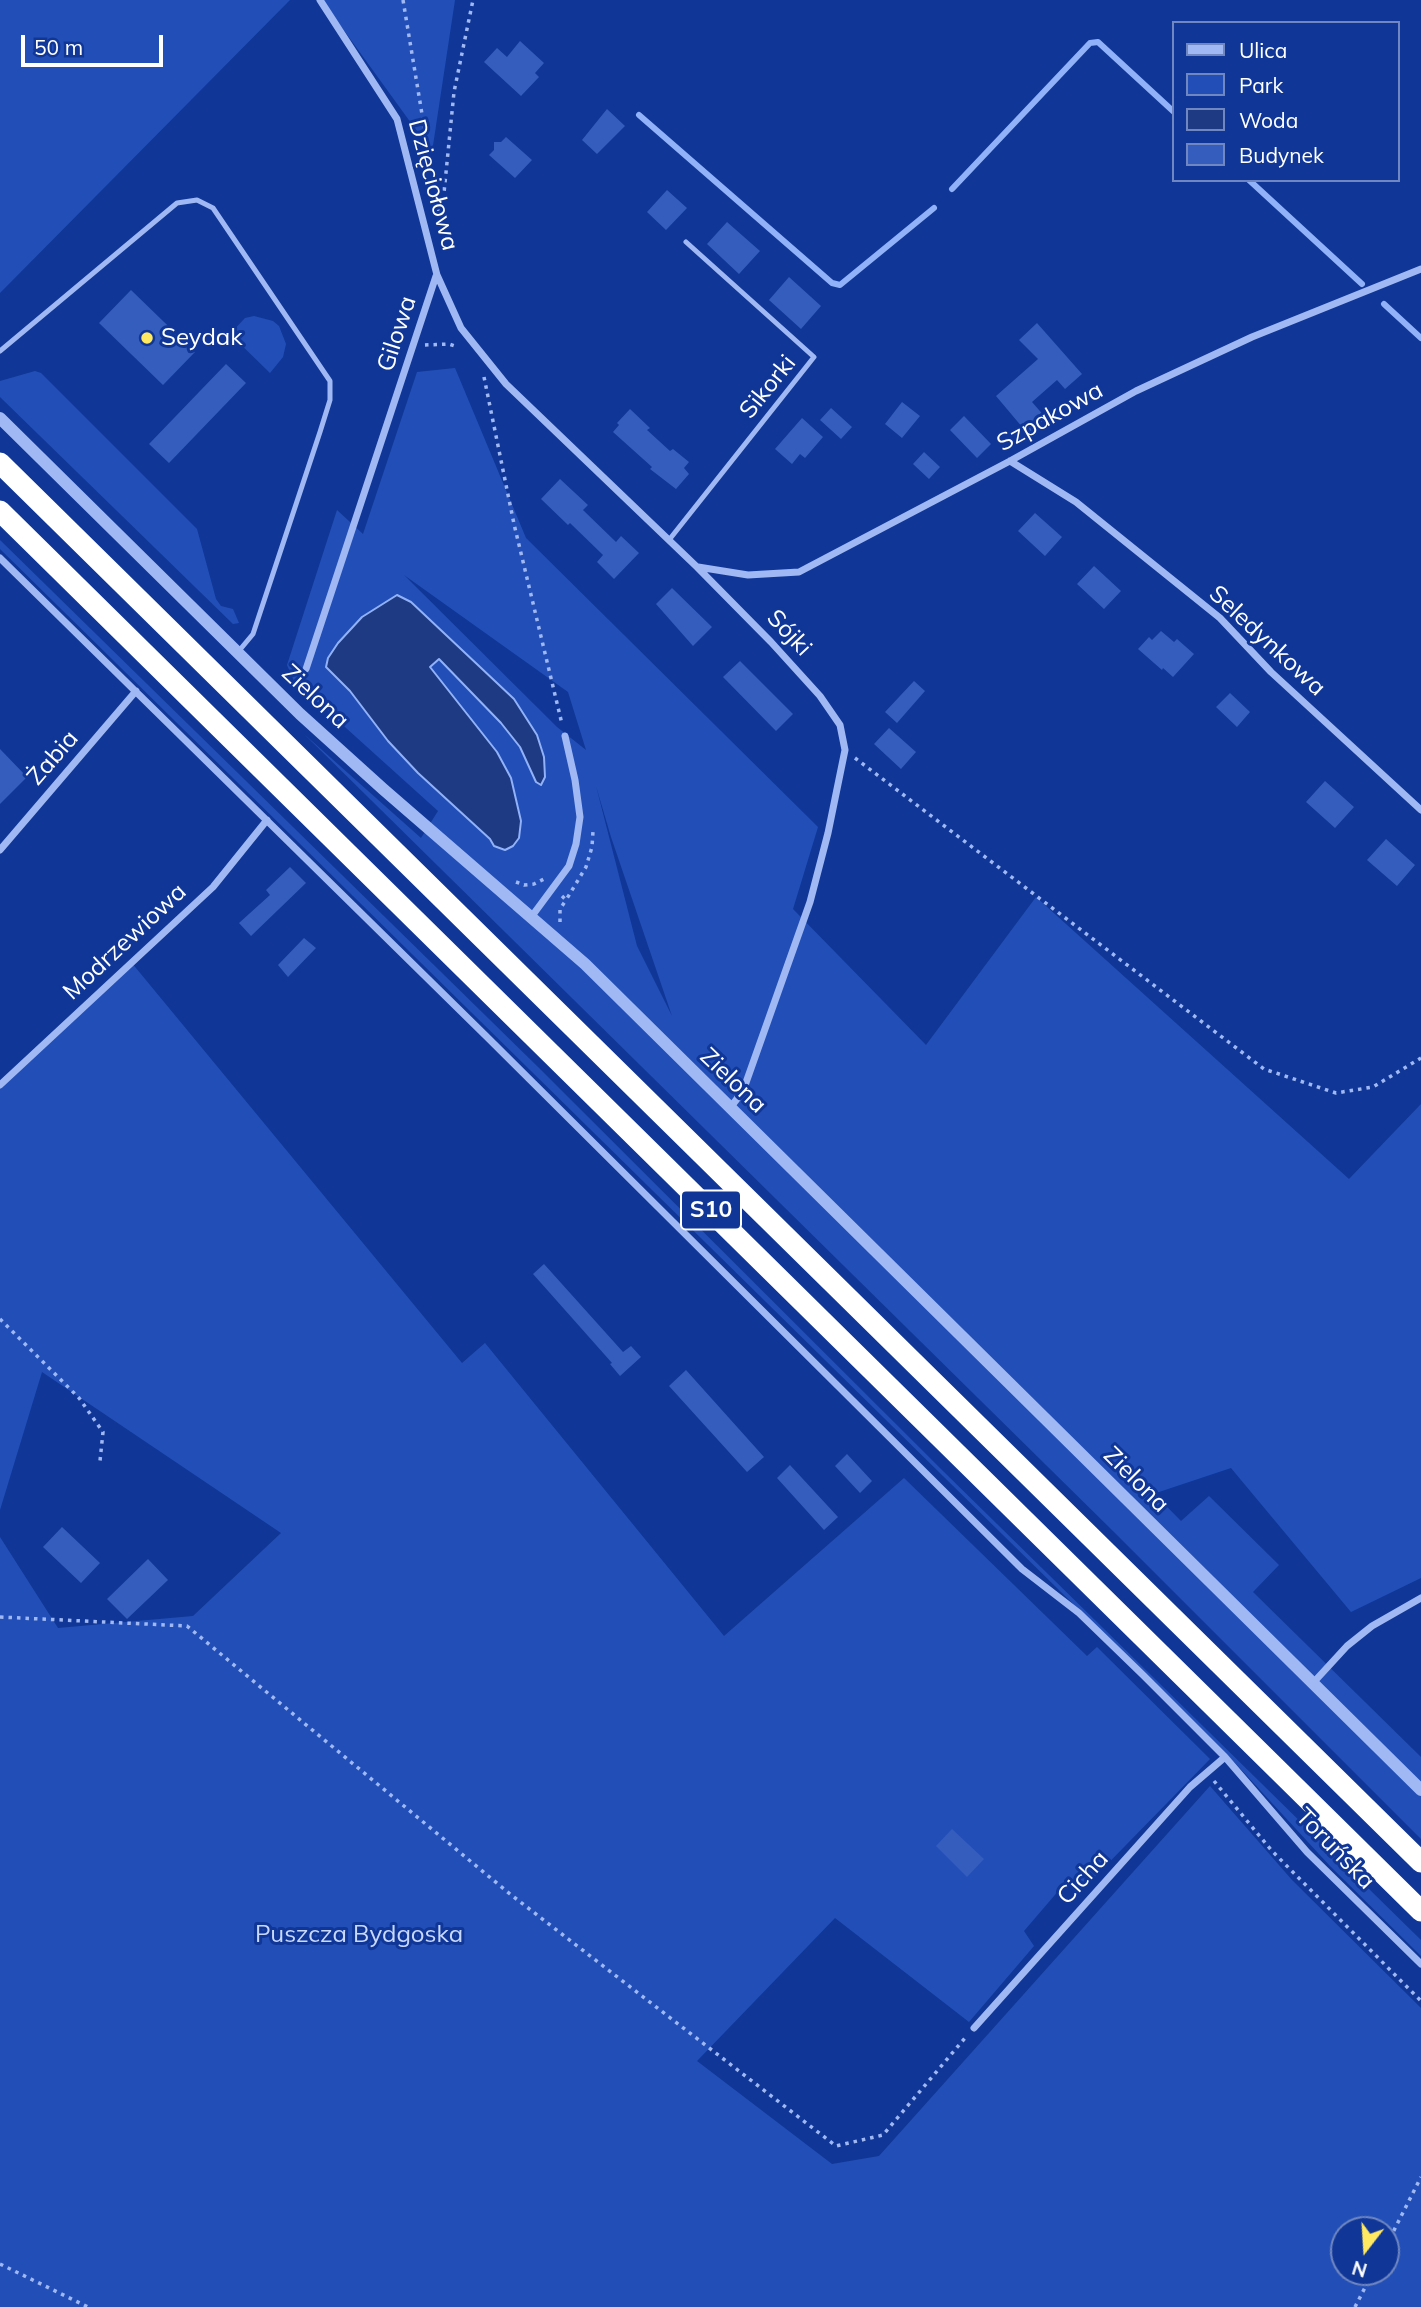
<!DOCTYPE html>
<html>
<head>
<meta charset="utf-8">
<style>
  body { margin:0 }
  #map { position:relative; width:1421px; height:2307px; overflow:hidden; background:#103797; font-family:Mulish,sans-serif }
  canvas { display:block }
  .legend { position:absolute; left:1172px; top:21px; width:228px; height:161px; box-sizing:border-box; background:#103797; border:2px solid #7087c1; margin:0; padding:9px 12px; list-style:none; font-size:21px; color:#fff }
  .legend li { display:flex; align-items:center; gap:14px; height:35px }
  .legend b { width:35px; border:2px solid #7087c1 }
  .north { position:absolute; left:1330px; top:2216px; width:70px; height:70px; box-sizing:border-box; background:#103797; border:2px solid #7087c1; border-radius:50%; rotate:197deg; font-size:19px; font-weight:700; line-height:28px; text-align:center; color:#fff }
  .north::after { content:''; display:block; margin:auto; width:24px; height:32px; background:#ffe963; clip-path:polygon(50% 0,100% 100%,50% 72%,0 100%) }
  .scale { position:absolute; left:21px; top:35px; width:142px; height:32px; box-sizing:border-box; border:4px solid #fff; border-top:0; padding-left:9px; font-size:21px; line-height:24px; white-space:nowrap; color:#fff; -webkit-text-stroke:5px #103797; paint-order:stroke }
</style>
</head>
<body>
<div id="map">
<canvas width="1421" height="2307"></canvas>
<ul class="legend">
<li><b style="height:9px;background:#a0b9f4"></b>Ulica</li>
<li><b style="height:19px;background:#224fb7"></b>Park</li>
<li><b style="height:19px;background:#1d3a83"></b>Woda</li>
<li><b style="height:19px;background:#345dbe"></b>Budynek</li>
</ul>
<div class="north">N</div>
<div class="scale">50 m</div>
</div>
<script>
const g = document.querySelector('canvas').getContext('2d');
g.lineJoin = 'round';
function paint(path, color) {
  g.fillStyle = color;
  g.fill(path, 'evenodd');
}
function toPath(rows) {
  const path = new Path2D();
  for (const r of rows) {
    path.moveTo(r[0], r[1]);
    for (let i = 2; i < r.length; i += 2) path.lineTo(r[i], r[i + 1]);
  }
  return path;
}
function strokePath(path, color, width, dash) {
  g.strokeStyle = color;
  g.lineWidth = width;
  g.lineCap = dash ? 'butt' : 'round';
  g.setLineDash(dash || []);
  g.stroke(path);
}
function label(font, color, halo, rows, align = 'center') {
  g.font = font + ' Mulish,sans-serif';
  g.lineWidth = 6;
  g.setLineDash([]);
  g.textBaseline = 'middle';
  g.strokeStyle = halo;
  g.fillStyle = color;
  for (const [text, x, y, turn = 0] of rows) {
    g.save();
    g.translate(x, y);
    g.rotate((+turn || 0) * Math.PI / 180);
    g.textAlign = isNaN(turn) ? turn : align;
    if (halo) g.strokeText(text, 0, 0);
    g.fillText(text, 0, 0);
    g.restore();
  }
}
paint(toPath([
  [0,0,290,0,0,293],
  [322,0,455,0,432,152],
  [254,316,273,321,279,326,286,344,283,357,270,373,230,334,245,318],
  [455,368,526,538,818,827,793,909,926,1045,1036,897,1349,1179,1421,1104,1421,1578,1351,1612,1231,1468,1156,1493,1117,1456,1181,1521,1209,1496,1279,1565,1253,1592,1421,1757,1421,1839,1113,1531,304,734,421,838,438,811,294,681,287,665,337,510,363,534,417,372],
  [404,575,568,692,586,750,557,727],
  [596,786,611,837,672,1016,637,946],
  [35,371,41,373,197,529,216,599,221,606,233,609,239,623,233,624,0,397,0,381],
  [0,540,537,1066,943,1471,1421,1940,1421,1956,1330,1866,1237,1765,0,549],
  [131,962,462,1363,485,1343,724,1636,904,1478,1087,1656,1097,1647,1210,1759,1083,1889,1066,1882,1024,1931,1034,1946,969,2022,835,1918,697,2061,832,2164,879,2156,1210,1786,1292,1880,1421,2008,1421,2307,0,2307,0,1537,58,1628,193,1616,281,1533,42,1372,0,1510,0,1085],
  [1344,2230,1386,2230,1386,2272,1344,2272]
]), '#224fb7');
const water = toPath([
  [397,595,411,602,514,699,537,735,544,757,545,777,541,785,536,782,520,747,501,723,439,659,430,667,497,752,511,778,521,821,519,838,513,846,505,850,494,846,490,839,418,773,388,741,350,691,326,667,328,658,338,643,362,617,397,595]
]);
paint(water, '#1d3a83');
strokePath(water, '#91b1f8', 2);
strokePath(toPath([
  [639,115,832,283,840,285,934,208],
  [1249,180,1362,284],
  [952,189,1090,43,1098,42,1174,112],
  [1384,304,1421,338]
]), '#91b1f8', 6);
paint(toPath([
  [520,41,544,63,535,73,539,77,521,96,484,62,497,48,507,57],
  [607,109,625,126,597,154,582,140],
  [506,137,532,160,515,178,489,155,494,150,494,142,501,142],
  [667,190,687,208,666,230,647,212],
  [727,222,760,251,739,274,707,244],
  [789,277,821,306,801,329,769,300],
  [131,290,195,352,163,385,99,323],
  [1037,323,1082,374,1065,389,1057,380,1032,402,1046,418,1028,434,996,396,1038,359,1019,340],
  [226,364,246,383,169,463,149,444],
  [902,402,920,416,902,438,885,424],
  [831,408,852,427,841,439,820,420],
  [630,409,650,428,647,430,670,451,673,449,689,462,684,468,689,474,676,489,650,469,652,467,613,432,619,425,617,423],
  [964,416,991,444,977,458,950,430],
  [802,418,823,437,805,458,800,454,792,464,775,449],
  [924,452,940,467,929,479,913,464],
  [560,479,588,505,583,510,616,542,621,536,639,553,614,579,597,562,603,555,570,523,568,525,541,499],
  [1035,513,1062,537,1045,556,1018,531],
  [1094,566,1121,591,1104,609,1077,584],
  [672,588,712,627,693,646,656,604],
  [1161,631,1174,642,1177,639,1194,654,1173,677,1163,668,1162,670,1138,649,1149,637,1152,640],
  [740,661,793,714,776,731,723,677],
  [914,681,925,691,897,723,885,712],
  [1230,693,1250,712,1237,727,1216,707],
  [889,728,916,752,901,769,874,744],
  [0,749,27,777,0,804],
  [1325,781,1354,807,1335,828,1306,802],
  [1386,839,1415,865,1397,886,1367,860],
  [290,867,306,883,251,936,239,923,270,895,266,890],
  [304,938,316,948,288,977,278,965],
  [544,1264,623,1352,631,1346,641,1357,620,1376,610,1364,612,1363,533,1274],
  [686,1370,764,1457,747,1472,669,1386],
  [847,1454,872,1481,860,1493,835,1466],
  [790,1465,838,1517,824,1530,777,1478],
  [62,1527,100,1563,81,1583,43,1547],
  [148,1559,168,1580,127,1619,107,1599],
  [952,1829,984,1859,967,1877,936,1846]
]), '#345dbe');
strokePath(toPath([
  [403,0,440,222],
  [440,233,454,92,473,0],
  [425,345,449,344,458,347],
  [484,377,514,524,562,724],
  [855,758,1264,1069,1336,1093,1373,1087,1421,1058],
  [516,882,524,885,534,884,544,879],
  [562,896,566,900,586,867,592,847,593,831],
  [560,922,560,909,566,900],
  [0,1319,79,1398,103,1432,100,1461],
  [0,1617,187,1626,510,1894,836,2146,883,2135,965,2038],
  [1214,1781,1272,1851,1421,2001],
  [1386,2246,1421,2177],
  [0,2264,88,2307],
  [1355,2307,1373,2272]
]), '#a0b9f4', 3.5, [3.5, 5]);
strokePath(toPath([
  [0,351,177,203,197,200,213,208,330,381,330,400,320,432,253,634,238,652],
  [669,540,814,357,686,242]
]), '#a0b9f4', 5);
strokePath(toPath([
  [320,0,397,119,437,275,461,328,506,384,697,567,771,642,820,696,840,725,845,750,828,833,810,902,743,1091,730,1108],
  [1010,461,1076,502,1220,618,1271,672,1421,810],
  [0,558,486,1036,1022,1569,1079,1613,1144,1676,1225,1757,1307,1852,1421,1964],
  [698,567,748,575,799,572,1010,461,1136,391,1252,337,1421,269],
  [306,669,436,276],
  [0,850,136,691],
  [532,916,569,866,576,844,580,817,575,780,565,736],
  [0,1085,213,887,267,820],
  [1313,1683,1347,1646,1372,1626,1421,1598],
  [974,2028,1190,1787,1225,1757]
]), '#a0b9f4', 7);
strokePath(toPath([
  [0,418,300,714,383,789,585,964,1421,1790]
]), '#a0b9f4', 12);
strokePath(toPath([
  [0,463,1421,1862],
  [0,511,1421,1911]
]), '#fff', 21);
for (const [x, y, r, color] of [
  [147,338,7,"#ffe963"]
]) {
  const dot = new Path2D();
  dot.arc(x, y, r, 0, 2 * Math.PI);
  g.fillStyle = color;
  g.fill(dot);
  strokePath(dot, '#103797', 2.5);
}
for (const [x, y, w] of [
  [711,1210,60]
]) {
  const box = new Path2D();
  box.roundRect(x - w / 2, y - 19.5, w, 39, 5);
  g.fillStyle = '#103797';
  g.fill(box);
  strokePath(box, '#fff', 2);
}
label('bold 23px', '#fff', null, [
  ["S10",711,1210]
]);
label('24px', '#fff', '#103797', [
  ["Dzięciołowa",433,185,75],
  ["Gilowa",397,334,-72],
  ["Sikorki",768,387,-51],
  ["Szpakowa",1050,417,-29],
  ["Sójki",789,633,47],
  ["Seledynkowa",1267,641,43],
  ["Zielona",315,697,43],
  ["Żabia",53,758,-49],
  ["Modrzewiowa",125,942,-43],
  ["Zielona",733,1081,44],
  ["Zielona",1136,1480,45],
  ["Toruńska",1335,1849,46],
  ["Cicha",1083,1878,-48]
]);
label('24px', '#fff', '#103797', [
  ["Seydak",161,338]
], 'left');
label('24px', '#c8d8fe', '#103797', [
  ["Puszcza Bydgoska",359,1935]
]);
</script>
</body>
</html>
